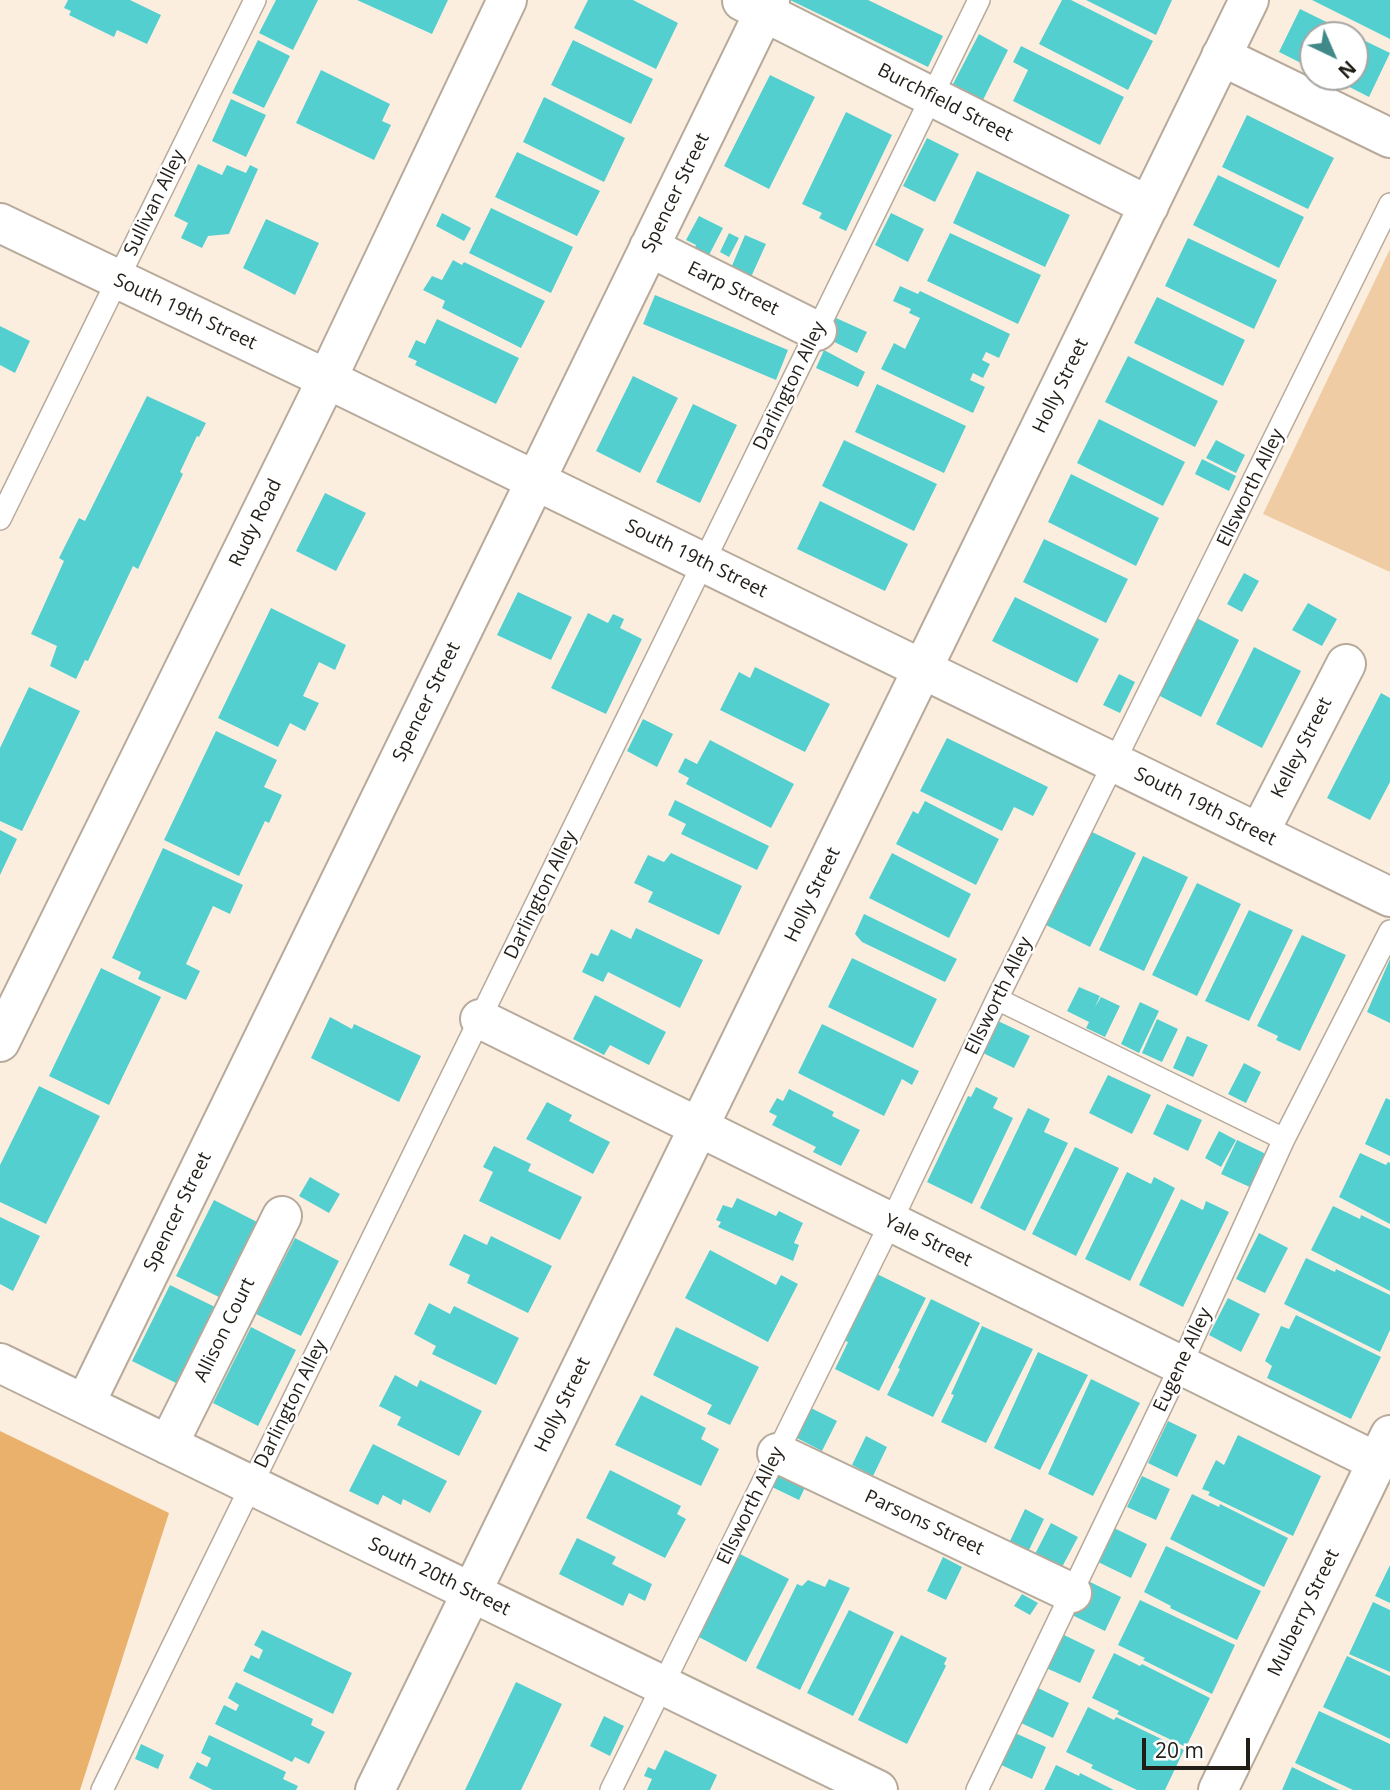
<!DOCTYPE html>
<html>
<head>
<meta charset="utf-8">
<style>
  body { margin:0 }
  #map { position:relative; width:1390px; height:1790px; overflow:hidden; background:#fceedf; font-family:"Open Sans",sans-serif }
  canvas { display:block }
  .north { position:absolute; left:1299px; top:21px; width:70px; height:70px; box-sizing:border-box; background:#fff; border:2px solid #a6a5a2; border-radius:50%; rotate:136deg; font-size:19px; font-weight:700; line-height:28px; text-align:center; color:#211d17 }
  .north::after { content:''; display:block; margin:auto; width:24px; height:32px; background:#418989; clip-path:polygon(50% 0,100% 100%,50% 72%,0 100%) }
  .scale { position:absolute; left:1142px; top:1738px; width:108px; height:32px; box-sizing:border-box; border:4px solid #211d17; border-top:0; padding-left:9px; font-size:21px; line-height:24px; white-space:nowrap; color:#211d17; -webkit-text-stroke:5px #fff; paint-order:stroke }
</style>
</head>
<body>
<div id="map">
<canvas width="1390" height="1790"></canvas>
<div class="north">N</div>
<div class="scale">20 m</div>
</div>
<script>
const g = document.querySelector('canvas').getContext('2d');
g.lineJoin = 'round';
function paint(path, color) {
  g.fillStyle = color;
  g.fill(path, 'evenodd');
}
function toPath(rows) {
  const path = new Path2D();
  for (const r of rows) {
    path.moveTo(r[0], r[1]);
    for (let i = 2; i < r.length; i += 2) path.lineTo(r[i], r[i + 1]);
  }
  return path;
}
function strokePath(path, color, width, dash) {
  g.strokeStyle = color;
  g.lineWidth = width;
  g.lineCap = dash ? 'butt' : 'round';
  g.setLineDash(dash || []);
  g.stroke(path);
}
function label(font, color, halo, rows, align = 'center') {
  g.font = font + ' "Open Sans",sans-serif';
  g.lineWidth = 5;
  g.setLineDash([]);
  g.textBaseline = 'middle';
  g.strokeStyle = halo;
  g.fillStyle = color;
  for (const [text, x, y, turn = 0] of rows) {
    g.save();
    g.translate(x, y);
    g.rotate((+turn || 0) * Math.PI / 180);
    g.textAlign = isNaN(turn) ? turn : align;
    if (halo) g.strokeText(text, 0, 0);
    g.fillText(text, 0, 0);
    g.restore();
  }
}
paint(toPath([
  [1390,249,1390,572,1263,514]
]), '#efcca4');
paint(toPath([
  [0,1431,169,1513,80,1790,0,1790]
]), '#eab16c');
paint(toPath([
  [68,0,130,0,161,15,147,44,117,30,114,37,69,15,71,11,64,8],
  [276,0,318,0,293,50,259,33],
  [357,0,448,0,432,34],
  [588,0,633,0,678,23,656,69,574,28],
  [790,0,868,0,943,36,928,67],
  [1062,0,1071,0,1153,41,1128,90,1039,44],
  [1086,0,1172,0,1156,35],
  [1312,0,1390,0,1390,39],
  [1300,9,1353,35,1313,35,1313,69,1279,52],
  [979,34,1008,50,983,100,953,84],
  [1355,36,1390,53,1369,97,1330,77,1355,77],
  [258,40,290,56,264,108,232,93],
  [573,40,653,79,631,124,551,85],
  [1021,46,1124,97,1100,145,1013,101,1028,70,1013,62],
  [321,70,390,104,382,121,391,125,374,160,296,123],
  [770,75,815,97,769,189,724,166],
  [544,97,625,138,604,182,523,142],
  [231,99,266,115,246,157,212,141],
  [846,112,892,135,846,231,819,218,822,213,802,204],
  [1247,115,1334,158,1308,209,1222,167],
  [927,138,959,154,935,202,903,186],
  [517,152,600,191,577,236,495,197],
  [198,164,222,175,227,165,246,173,250,165,258,169,229,234,208,236,202,248,181,238,188,223,174,216],
  [977,171,1070,215,1045,267,953,223],
  [1218,175,1304,217,1279,268,1193,225],
  [491,208,573,247,551,293,469,253],
  [442,213,471,228,464,241,436,226],
  [891,213,924,229,908,262,875,245],
  [699,216,723,228,708,257,694,250,696,245,686,240],
  [266,219,319,243,295,295,243,268],
  [729,233,739,238,729,257,720,252],
  [950,233,1041,275,1018,324,927,281],
  [745,235,766,244,751,277,731,268],
  [1188,238,1277,280,1254,329,1165,286],
  [453,260,462,265,464,262,545,301,521,348,442,308,445,301,423,290,432,276,442,280],
  [900,286,918,294,920,291,1010,334,999,358,986,352,982,360,990,364,983,378,973,373,970,380,985,387,973,413,881,369,894,343,905,349,920,318,909,313,911,309,893,301],
  [655,295,788,350,776,380,643,324],
  [1157,297,1245,340,1223,386,1134,343],
  [836,318,867,332,857,353,826,338],
  [437,319,519,358,496,404,415,365,417,361,408,357,416,340,425,344],
  [0,326,30,341,15,373,0,365],
  [824,350,865,372,858,387,816,368],
  [1128,356,1218,401,1195,447,1105,402],
  [633,376,678,398,640,473,596,451],
  [877,384,966,426,944,473,855,432],
  [147,396,206,423,199,437,197,436,180,472,183,474,138,569,133,566,88,661,85,660,76,679,50,666,57,646,31,634,64,561,59,558,79,518,85,521],
  [693,404,737,425,700,503,656,482],
  [1099,419,1185,462,1163,506,1077,463],
  [844,440,937,484,914,531,822,486],
  [1216,440,1245,455,1236,473,1206,458],
  [1202,459,1236,476,1229,491,1195,474],
  [1071,474,1159,518,1136,566,1048,522],
  [325,493,366,513,336,571,296,551],
  [820,501,908,544,885,591,797,549],
  [1044,539,1128,579,1106,623,1023,582],
  [1244,573,1259,581,1242,612,1227,604],
  [518,592,572,617,551,660,497,635],
  [1015,597,1099,639,1077,683,992,641],
  [1308,603,1337,619,1322,646,1292,630],
  [271,608,346,645,335,670,319,662,303,696,319,703,305,731,290,723,278,747,218,718],
  [588,613,608,623,613,614,624,619,620,628,642,639,606,714,551,688],
  [1193,616,1239,640,1201,717,1154,693],
  [1254,647,1301,671,1262,748,1216,724],
  [755,667,830,704,805,752,720,710,739,672,750,678],
  [1119,674,1135,682,1120,713,1103,705],
  [29,687,80,711,22,831,0,821,0,748],
  [1381,693,1390,698,1390,782,1370,820,1327,798],
  [643,719,673,734,657,767,627,751],
  [216,731,277,760,264,787,282,795,269,823,265,821,239,876,164,840],
  [947,738,1048,787,1033,816,1014,807,1002,831,920,791],
  [710,740,794,784,771,828,686,784,689,778,678,772,685,758,697,764],
  [675,800,769,846,757,870,681,834,686,824,668,815],
  [925,801,999,839,976,885,896,844,913,811,918,814],
  [0,830,17,839,0,875],
  [1092,832,1136,853,1090,947,1046,925],
  [163,848,243,885,230,914,213,906,186,964,200,971,186,1000,138,979,141,972,112,958],
  [671,853,742,886,719,935,648,902,653,892,634,883,648,855,664,862],
  [892,853,971,894,949,938,869,898],
  [1143,856,1188,877,1144,971,1099,950],
  [1197,883,1241,904,1197,996,1152,975],
  [1249,910,1293,930,1249,1021,1205,1001],
  [864,914,957,959,945,982,862,942,855,934],
  [636,928,703,960,680,1008,608,972,603,982,582,972,591,953,598,956,611,929,631,939],
  [1302,935,1346,955,1300,1051,1276,1040,1278,1036,1257,1026],
  [852,958,937,999,913,1048,828,1007],
  [1390,959,1390,1023,1367,1012],
  [101,968,161,997,109,1105,49,1076],
  [1079,987,1100,996,1095,1007,1101,997,1120,1006,1105,1037,1086,1028,1089,1022,1067,1011],
  [595,995,666,1032,649,1065,610,1045,604,1055,573,1039],
  [1140,1002,1159,1011,1139,1053,1121,1044],
  [330,1017,352,1029,354,1024,421,1056,399,1102,311,1058],
  [1157,1019,1178,1029,1162,1062,1142,1053],
  [998,1021,1030,1036,1014,1068,983,1053],
  [822,1024,919,1071,912,1085,902,1079,884,1116,798,1073],
  [1187,1036,1208,1045,1193,1077,1173,1068],
  [1244,1063,1261,1072,1246,1103,1228,1094],
  [1108,1075,1151,1095,1132,1134,1089,1113],
  [39,1086,100,1116,46,1224,0,1202,0,1165],
  [976,1087,998,1098,993,1108,1013,1118,972,1204,927,1182,968,1096,971,1097],
  [789,1089,834,1112,832,1116,860,1130,841,1166,813,1152,816,1147,772,1125,777,1116,769,1112,777,1098,783,1101],
  [1386,1098,1390,1100,1390,1156,1365,1144],
  [547,1102,572,1115,569,1121,610,1142,593,1174,526,1139],
  [1167,1104,1202,1120,1188,1151,1153,1134],
  [1028,1108,1050,1119,1044,1132,1068,1143,1025,1231,980,1208],
  [1219,1131,1236,1140,1221,1167,1205,1158],
  [1237,1140,1268,1155,1252,1188,1221,1174],
  [494,1146,531,1164,528,1171,582,1197,560,1240,479,1201,493,1172,483,1167],
  [1075,1147,1119,1168,1076,1256,1032,1234],
  [1360,1153,1386,1165,1388,1162,1390,1163,1390,1224,1339,1197],
  [1127,1172,1151,1184,1154,1177,1175,1188,1130,1281,1085,1259],
  [310,1177,340,1194,329,1213,299,1196],
  [737,1198,776,1216,779,1211,803,1223,794,1243,799,1245,793,1261,718,1227,721,1222,716,1220,723,1205,732,1208],
  [1181,1199,1203,1210,1206,1201,1229,1212,1183,1307,1139,1285],
  [214,1200,259,1223,221,1298,176,1276],
  [1333,1206,1360,1219,1361,1215,1390,1229,1390,1291,1311,1250],
  [0,1217,40,1236,13,1291,0,1284],
  [1259,1233,1288,1248,1265,1293,1236,1279],
  [464,1234,487,1245,491,1236,552,1266,528,1313,467,1283,470,1275,449,1265],
  [295,1238,339,1261,301,1336,256,1314],
  [710,1250,776,1285,781,1275,798,1284,768,1342,685,1298],
  [1306,1258,1335,1272,1336,1269,1390,1295,1390,1330,1380,1352,1284,1304],
  [877,1274,926,1298,879,1391,835,1369,848,1342,845,1341],
  [170,1285,215,1307,176,1383,132,1361],
  [1228,1298,1260,1314,1241,1352,1209,1335],
  [931,1299,980,1323,933,1417,887,1395,900,1369,898,1368],
  [429,1303,450,1314,454,1306,519,1338,496,1385,432,1354,436,1346,414,1334],
  [1296,1315,1381,1357,1351,1419,1267,1378,1272,1366,1265,1361,1281,1326,1289,1329],
  [982,1326,1033,1349,986,1443,941,1422,954,1395,951,1394],
  [251,1327,296,1350,258,1426,213,1403],
  [676,1327,759,1367,730,1425,707,1414,712,1405,653,1375],
  [1038,1352,1088,1375,1040,1470,994,1448],
  [395,1375,417,1387,420,1380,482,1411,459,1456,397,1425,401,1417,379,1406],
  [1091,1379,1140,1403,1093,1496,1048,1474],
  [641,1395,706,1428,701,1439,719,1449,701,1486,615,1445],
  [811,1408,837,1421,822,1451,795,1437],
  [1168,1421,1197,1435,1177,1477,1148,1463],
  [1238,1435,1321,1476,1293,1536,1208,1495,1210,1492,1202,1489,1216,1460,1224,1465],
  [866,1436,887,1447,873,1476,852,1465],
  [373,1444,447,1481,430,1513,403,1499,401,1505,383,1495,378,1505,349,1491],
  [610,1470,681,1506,677,1514,686,1519,665,1558,586,1518],
  [780,1470,807,1483,799,1500,772,1487],
  [1142,1476,1170,1489,1156,1520,1127,1507],
  [1192,1494,1219,1507,1220,1504,1288,1538,1264,1587,1170,1539],
  [1025,1509,1044,1519,1029,1550,1010,1541],
  [1051,1523,1078,1537,1062,1567,1035,1554],
  [1114,1528,1147,1544,1131,1578,1098,1562],
  [577,1538,616,1557,612,1564,652,1584,645,1601,629,1593,623,1606,559,1574],
  [1166,1546,1261,1591,1237,1640,1170,1608,1171,1606,1144,1592],
  [740,1554,789,1579,746,1662,697,1636],
  [943,1557,962,1567,946,1600,927,1591],
  [1390,1565,1390,1603,1375,1596],
  [829,1579,850,1588,800,1690,756,1668,797,1584,802,1586,808,1580,825,1587],
  [1088,1581,1121,1597,1105,1631,1072,1615],
  [1022,1594,1038,1603,1030,1615,1014,1606],
  [1140,1600,1235,1645,1212,1694,1143,1660,1145,1658,1118,1645],
  [1373,1602,1390,1610,1390,1672,1349,1654],
  [849,1610,894,1632,853,1716,807,1693],
  [262,1630,352,1673,333,1714,243,1671,251,1655,259,1659,263,1650,254,1645],
  [1062,1634,1095,1650,1080,1683,1046,1668],
  [901,1635,947,1658,944,1664,946,1666,907,1744,858,1720],
  [1114,1653,1140,1666,1142,1664,1210,1698,1186,1747,1117,1714,1119,1711,1092,1698],
  [1347,1656,1390,1676,1390,1739,1323,1707],
  [236,1682,313,1719,311,1725,325,1732,309,1764,295,1757,292,1762,215,1724,224,1705,236,1711,239,1705,228,1698],
  [516,1682,562,1704,521,1790,465,1790],
  [1036,1687,1069,1703,1053,1738,1019,1722],
  [1088,1707,1114,1720,1116,1717,1184,1750,1165,1790,1137,1790,1091,1768,1093,1765,1066,1752],
  [1319,1711,1390,1744,1390,1790,1353,1790,1295,1763],
  [604,1716,624,1726,610,1756,590,1746],
  [1013,1732,1046,1747,1032,1779,999,1764],
  [209,1735,286,1772,283,1779,298,1786,296,1790,213,1790,189,1778,197,1762,207,1767,211,1758,201,1753],
  [141,1744,164,1755,158,1769,135,1759],
  [665,1750,717,1775,710,1790,647,1790,652,1779,644,1776,648,1767,655,1770],
  [1056,1765,1079,1776,1080,1773,1114,1790,1044,1790],
  [1292,1767,1339,1790,1282,1790]
]), '#53cfd0');
const service = toPath([
  [0,519,255,0],
  [997,999,1284,1139],
  [102,1790,979,0],
  [611,1790,891,1222,997,999,1390,204],
  [977,1790,1181,1365,1284,1139,1390,931]
]);
const minor = toPath([
  [742,1,1149,206],
  [1221,56,1390,138],
  [0,223,327,379,1390,897],
  [649,247,817,331],
  [1259,833,1346,664],
  [480,1019,1377,1462],
  [0,1042,327,379,507,0],
  [0,1363,878,1790],
  [85,1404,770,0],
  [168,1445,282,1216],
  [777,1453,1072,1593],
  [375,1790,1249,0],
  [1218,1790,1390,1435]
]);
strokePath(service, '#b7aa9b', 24);
strokePath(minor, '#b7aa9b', 42);
strokePath(service, '#fff', 21);
strokePath(minor, '#fff', 38);
label('19px', '#211d17', '#fff', [
  ["Burchfield Street",945,103,27],
  ["Spencer Street",676,193,-64],
  ["Sullivan Alley",155,203,-64],
  ["Earp Street",733,289,26],
  ["South 19th Street",185,312,25],
  ["Darlington Alley",790,386,-64],
  ["Holly Street",1061,386,-64],
  ["Ellsworth Alley",1251,488,-64],
  ["Rudy Road",256,523,-64],
  ["South 19th Street",696,559,26],
  ["Spencer Street",427,702,-64],
  ["Kelley Street",1302,748,-63],
  ["South 19th Street",1205,807,26],
  ["Darlington Alley",541,895,-64],
  ["Holly Street",813,895,-64],
  ["Ellsworth Alley",999,996,-64],
  ["Spencer Street",178,1212,-64],
  ["Yale Street",928,1241,26],
  ["Allison Court",225,1330,-64],
  ["Eugene Alley",1183,1360,-65],
  ["Darlington Alley",291,1404,-64],
  ["Holly Street",563,1405,-64],
  ["Ellsworth Alley",751,1506,-64],
  ["Parsons Street",924,1523,25],
  ["South 20th Street",439,1577,26],
  ["Mulberry Street",1304,1613,-64]
]);
</script>
</body>
</html>
